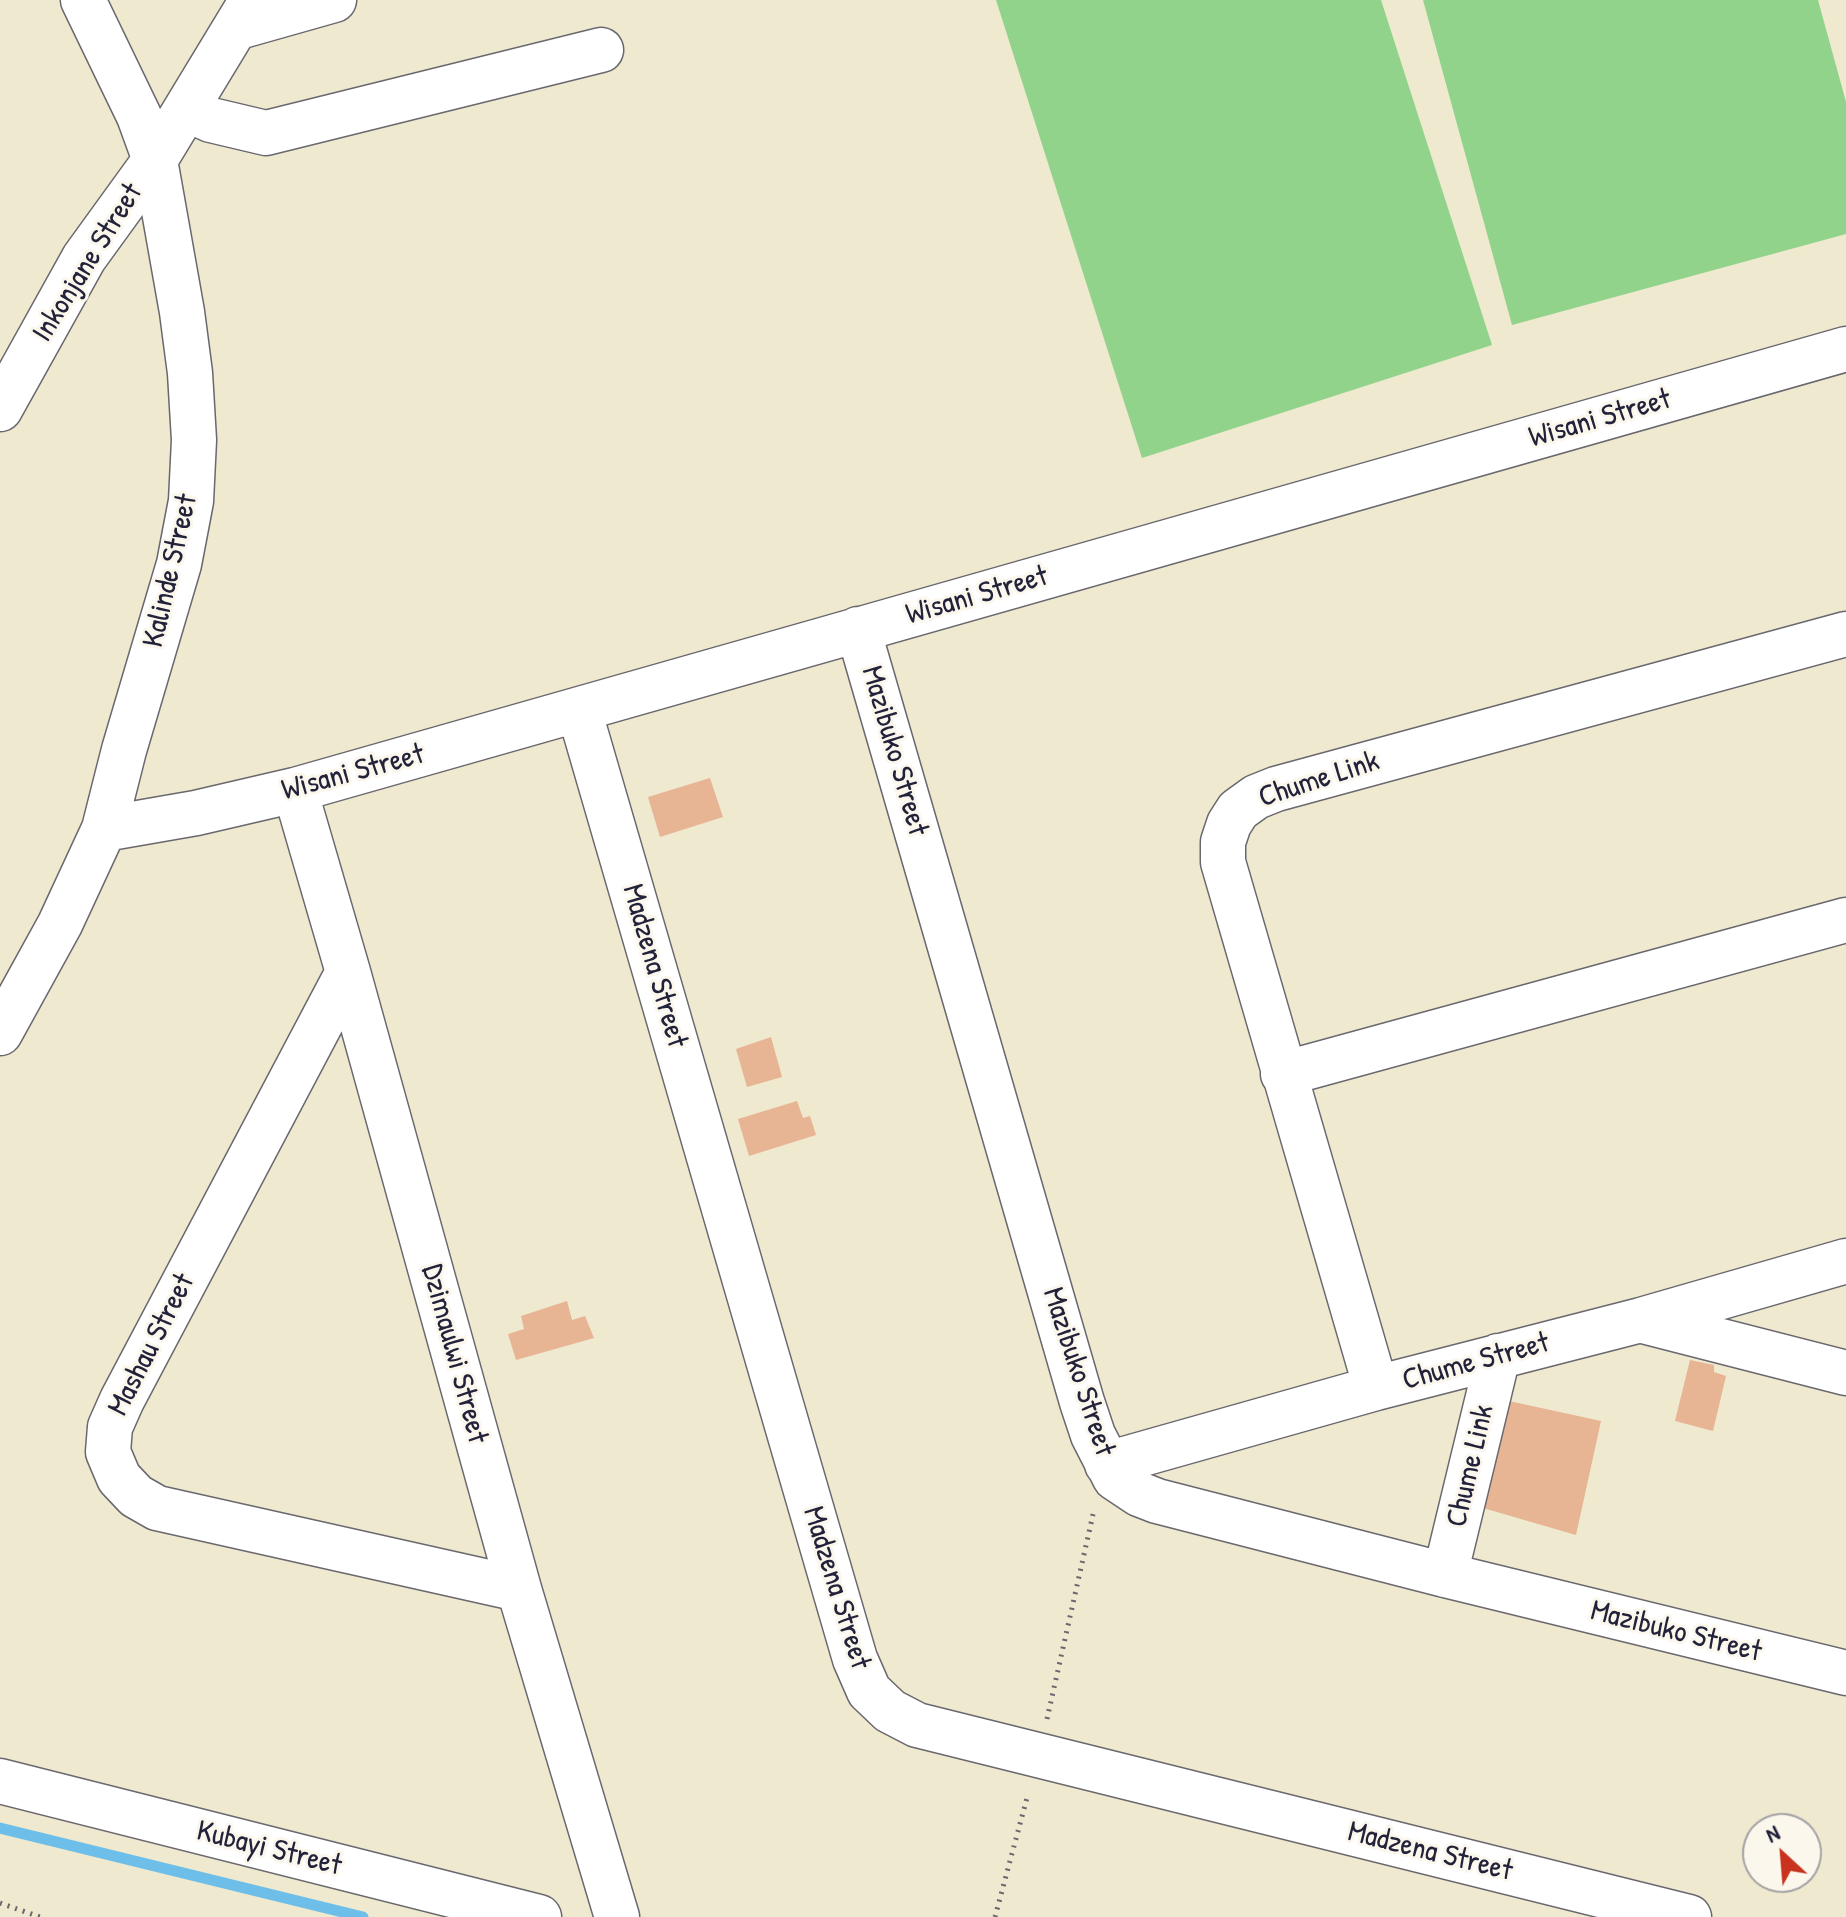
<!DOCTYPE html>
<html>
<head>
<meta charset="utf-8">
<style>
  body { margin:0 }
  #map { position:relative; width:1846px; height:1917px; overflow:hidden; background:#efe9cf; font-family:"Patrick Hand",sans-serif }
  canvas { display:block }
  .north { position:absolute; left:1742px; top:1813px; width:80px; height:80px; box-sizing:border-box; background:#fbf7ec; border:2px solid #a4a2a5; border-radius:50%; rotate:334deg; font-size:22px; font-weight:700; line-height:32px; text-align:center; color:#22223b }
  .north::after { content:''; display:block; margin:auto; width:28px; height:36px; background:#c8321e; clip-path:polygon(50% 0,100% 100%,50% 72%,0 100%) }
</style>
</head>
<body>
<div id="map">
<canvas width="1846" height="1917"></canvas>
<div class="north">N</div>
</div>
<script>
const g = document.querySelector('canvas').getContext('2d');
g.lineJoin = 'round';
function paint(path, color) {
  g.fillStyle = color;
  g.fill(path, 'evenodd');
}
function toPath(rows) {
  const path = new Path2D();
  for (const r of rows) {
    path.moveTo(r[0], r[1]);
    for (let i = 2; i < r.length; i += 2) path.lineTo(r[i], r[i + 1]);
  }
  return path;
}
function strokePath(path, color, width, dash) {
  g.strokeStyle = color;
  g.lineWidth = width;
  g.lineCap = dash ? 'butt' : 'round';
  g.setLineDash(dash || []);
  g.stroke(path);
}
function label(font, color, halo, rows, align = 'center') {
  g.font = font + ' "Patrick Hand",sans-serif';
  g.lineWidth = 6;
  g.setLineDash([]);
  g.textBaseline = 'middle';
  g.strokeStyle = halo;
  g.fillStyle = color;
  for (const [text, x, y, turn = 0] of rows) {
    g.save();
    g.translate(x, y);
    g.rotate((+turn || 0) * Math.PI / 180);
    g.textAlign = isNaN(turn) ? turn : align;
    if (halo) g.strokeText(text, 0, 0);
    g.fillText(text, 0, 0);
    g.restore();
  }
}
paint(toPath([
  [996,0,1381,0,1492,345,1142,458],
  [1423,0,1818,0,1846,102,1846,234,1512,325]
]), '#91d38b');
strokePath(toPath([
  [0,1828,363,1917]
]), '#6dbee8', 11);
paint(toPath([
  [710,778,723,817,660,837,648,797],
  [771,1037,782,1077,747,1087,736,1049],
  [797,1101,803,1118,810,1116,816,1135,749,1156,738,1119],
  [567,1301,572,1320,585,1316,594,1338,516,1360,508,1334,524,1329,521,1316],
  [1690,1360,1714,1365,1714,1372,1726,1376,1713,1431,1675,1421],
  [1509,1401,1601,1421,1576,1535,1483,1508]
]), '#e7b494');
const minor = toPath([
  [235,28,334,0],
  [186,109,211,120,266,133,601,50],
  [0,409,84,258,155,160,252,0],
  [858,629,1082,1402,1093,1435,1115,1478,1139,1494,1157,1501,1445,1575,1846,1673],
  [579,710,855,1659,869,1691,890,1711,917,1725,1689,1917],
  [295,790,348,972,519,1589,617,1917],
  [104,829,196,813,295,790,1846,349],
  [348,972,122,1400,110,1427,108,1452,119,1478,136,1496,157,1508,519,1589],
  [0,1033,60,924,104,829,124,750,179,564,191,501,194,440,190,373,182,312,155,160,139,116,83,0],
  [1283,1074,1846,920],
  [1643,1321,1846,1373],
  [1376,1388,1223,862,1223,842,1229,824,1238,810,1256,797,1276,789,1846,634],
  [1107,1464,1376,1388,1641,1320,1846,1261],
  [1445,1575,1498,1356],
  [0,1781,539,1917]
]);
strokePath(minor, '#6a686f', 47);
strokePath(toPath([
  [1047,1719,1094,1510],
  [0,1903,40,1917],
  [995,1917,1028,1794]
]), '#6a686f', 5, [2, 6]);
strokePath(minor, '#fff', 44);
label('30px', '#22223b', '#fbf7ec', [
  ["Inkonjane Street",88,263,-58],
  ["Wisani Street",1600,419,-16],
  ["Kalinde Street",171,571,-77],
  ["Wisani Street",977,596,-16],
  ["Mazibuko Street",894,751,74],
  ["Wisani Street",353,773,-15],
  ["Chume Link",1319,780,-18],
  ["Madzena Street",654,966,74],
  ["Mashau Street",152,1345,-63],
  ["Dzimaulwi Street",454,1354,75],
  ["Chume Street",1476,1362,-15],
  ["Mazibuko Street",1078,1372,72],
  ["Chume Link",1471,1466,-77],
  ["Madzena Street",836,1588,73],
  ["Mazibuko Street",1676,1632,14],
  ["Kubayi Street",269,1849,14],
  ["Madzena Street",1430,1852,14]
]);
</script>
</body>
</html>
